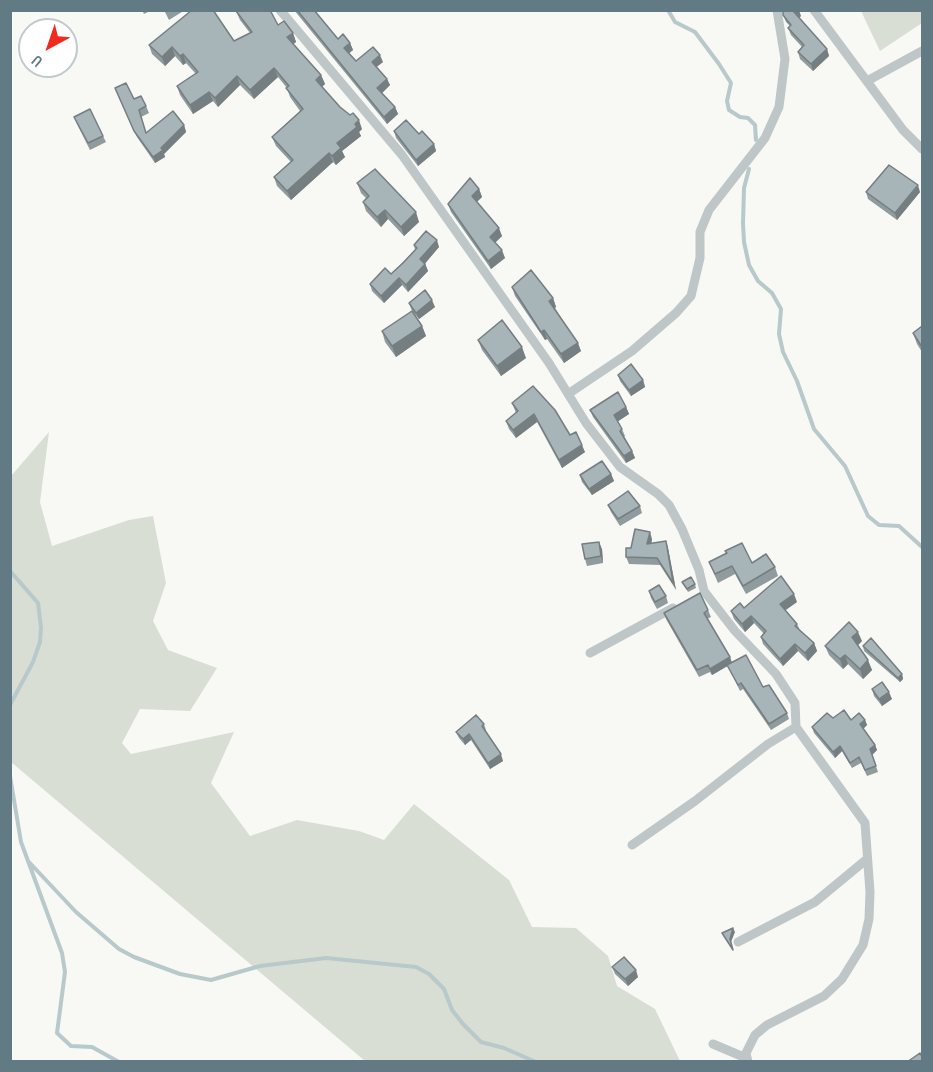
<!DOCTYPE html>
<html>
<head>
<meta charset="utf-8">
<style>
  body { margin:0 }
  #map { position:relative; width:933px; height:1072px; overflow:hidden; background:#f8f8f5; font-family:"Sofia Sans Condensed",sans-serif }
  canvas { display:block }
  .frame { position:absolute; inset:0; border:12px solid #617a83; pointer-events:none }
  .north { position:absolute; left:18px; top:18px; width:60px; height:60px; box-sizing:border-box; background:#fff; border:2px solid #c0cacd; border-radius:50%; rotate:220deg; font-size:16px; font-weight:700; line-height:24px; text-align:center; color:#617a83 }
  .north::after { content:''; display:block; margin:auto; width:21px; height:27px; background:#f02a1e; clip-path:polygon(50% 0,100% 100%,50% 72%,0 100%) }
</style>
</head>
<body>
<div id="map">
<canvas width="933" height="1072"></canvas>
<div class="frame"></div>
<div class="north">U</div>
</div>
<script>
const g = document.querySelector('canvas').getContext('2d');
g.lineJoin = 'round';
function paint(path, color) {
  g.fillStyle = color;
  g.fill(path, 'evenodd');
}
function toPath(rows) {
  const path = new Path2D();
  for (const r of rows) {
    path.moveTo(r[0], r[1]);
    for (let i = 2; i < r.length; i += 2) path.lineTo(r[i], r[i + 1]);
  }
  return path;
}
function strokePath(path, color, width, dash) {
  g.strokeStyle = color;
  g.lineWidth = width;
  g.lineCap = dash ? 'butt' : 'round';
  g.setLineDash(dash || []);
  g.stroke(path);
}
paint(toPath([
  [861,11,922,11,922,23,880,51],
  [49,432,40,502,52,546,129,520,153,516,166,583,153,621,168,650,217,668,190,711,140,709,122,743,131,754,234,732,211,783,250,836,297,820,359,831,384,840,414,804,509,880,532,927,576,928,608,956,617,986,655,1009,680,1061,365,1061,11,762,11,476]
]), '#d9ded4');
strokePath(toPath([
  [668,10,675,22,695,32,719,64,731,83,727,101,729,110,740,117,748,118,755,125,756,140],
  [749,169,744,188,743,223,744,242,749,265,758,281,772,293,781,309,779,334,783,352,797,381,814,429,845,466,868,516,879,525,899,526,922,547],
  [10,571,38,603,41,627,40,642,33,662,10,705],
  [10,776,21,842,62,953,65,972,57,1033,71,1046,92,1047,119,1062],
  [28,861,76,912,119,949,134,957,180,974,211,980,260,966,326,958,416,967,429,974,444,989,452,1010,463,1024,481,1042,504,1048,536,1062]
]), '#b7c9cb', 4);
strokePath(toPath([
  [280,10,402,155,549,363,586,423,620,467,658,494,669,505,682,529,699,570,704,591,735,631,776,674,795,703,796,727],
  [814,10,903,130,922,149],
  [867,81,922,51],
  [568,394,632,351,676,313,691,296,700,258,700,232,709,210,765,138,779,107,785,59,777,10],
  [590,653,673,608],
  [632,845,695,801,768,744,796,727,865,823,870,892,869,919,863,945,842,979,824,996,767,1025,755,1035,746,1053,748,1062],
  [738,942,815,902,867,859],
  [713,1044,746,1058]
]), '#bec6c8', 9);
paint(toPath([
  [142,10,152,10,144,14],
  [164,10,185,10,169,20],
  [294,10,314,10,338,39,350,43,353,50,349,53,356,61,383,62,376,67,387,79,390,85,382,93,395,107,398,114,387,124],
  [236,11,278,25,293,33,296,42,293,44,321,75,325,84,322,87,340,107,362,129,359,132,361,136,342,151,345,157,336,165,333,162,291,200,277,186,274,177,291,162,276,146,272,137,300,111,290,97,287,88,278,77,254,99,240,85,218,107,213,101,193,114,180,95,177,86,196,74,186,63,183,65,175,56,165,66,152,54,149,45,234,41,250,33,240,20],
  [783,15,801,16,799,18,827,49,829,56,813,71,800,59,798,52,802,47,791,35,788,28,790,26,786,22],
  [115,89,146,106,149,113,141,117,146,133,184,125,186,132,164,154,165,157,155,163,137,137],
  [74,117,103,136,106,142,90,150,77,124],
  [394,131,419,134,434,144,436,151,418,166,396,138],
  [357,183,419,222,404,236,388,219,381,227,366,211,363,202,366,198,361,193],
  [479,189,482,197,477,202,502,236,495,242,505,258,491,269,451,212,448,204],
  [866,192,920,192,897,220,868,199],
  [414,245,439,247,425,263,428,271,408,292,402,285,384,303,372,291,370,284,391,274,415,250],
  [512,287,553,298,556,307,555,308,581,351,564,363,547,339,545,340,515,296],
  [409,303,435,307,419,319,413,312,422,326,426,336,396,357,385,342,382,331,412,311],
  [922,326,922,352,917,344,913,333],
  [478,340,526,358,501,376,482,350],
  [618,375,643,380,645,387,631,396,620,381],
  [512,403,570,435,585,452,562,468,537,422,516,438,509,429,506,421,516,413],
  [626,407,629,414,618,421,622,429,625,436,624,437,632,451,635,458,626,463,593,417,590,410],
  [611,474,614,481,592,495,582,482,580,475],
  [608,505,640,506,642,513,620,526,611,512],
  [652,539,651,544,666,541,668,548,676,590,660,565,629,564,626,557,631,548],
  [602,549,603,563,587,566,585,559],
  [725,551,752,563,775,567,778,576,746,594,735,574,718,583,709,562,726,553],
  [682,582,695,584,696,588,688,592],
  [649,591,666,596,668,603,657,609,651,598],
  [797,602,785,610,797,624,800,630,814,643,817,651,808,661,798,651,783,666,763,644,761,637,764,634,754,623,745,632,734,619,731,611,744,608],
  [708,610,711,617,707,619,730,657,732,663,763,687,787,713,789,719,771,730,743,689,740,691,728,666,712,675,710,672,699,677,666,619,664,613],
  [862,641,858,645,872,670,863,679,848,664,843,669,829,655,825,646],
  [863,646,902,674,903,679,900,682,864,651],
  [872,689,892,699,882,706,874,696],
  [833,718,851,720,865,720,867,725,863,729,875,745,877,750,872,755,878,772,867,776,861,763,852,768,842,751,835,758,814,733,812,727],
  [484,724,486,730,486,731,503,761,490,769,471,740,465,745,459,738,456,732],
  [612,967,638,977,628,986,615,974]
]), '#909b9e');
paint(toPath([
  [797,10,799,10,801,16,797,19,794,12],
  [293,33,296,42,291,46,287,37],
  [350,43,353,50,347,55,344,48],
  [172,47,175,56,165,66,162,57],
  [827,49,829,56,813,71,811,64],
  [183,54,186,63,183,65,180,56],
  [380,55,383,62,374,69,372,62],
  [274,68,278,77,254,99,250,90],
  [321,75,325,84,319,89,316,80],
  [237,76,240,85,218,107,215,98],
  [387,79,390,85,380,95,377,88],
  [209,92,213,101,193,114,190,105],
  [395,107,398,114,387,124,384,117],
  [359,120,362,129,359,132,361,136,342,151,345,157,336,165,332,156,337,143],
  [184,125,186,132,164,154,165,157,155,163,153,157],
  [434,144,436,151,418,166,416,160],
  [329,153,333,162,291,200,287,191],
  [918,185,920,192,897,220,895,213],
  [479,189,482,197,474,204,472,196],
  [385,210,388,219,381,227,377,217],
  [416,212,419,222,404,236,401,227],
  [499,228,502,236,493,245,490,237],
  [437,240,439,247,423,266,420,259],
  [502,250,505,258,491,269,488,261],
  [425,264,428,271,408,292,406,285],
  [399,278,402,285,384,303,381,296],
  [553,298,556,307,553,309,549,301],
  [432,300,435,307,419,319,416,313],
  [422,326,426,336,396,357,392,346],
  [544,330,547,339,545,340,541,332],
  [578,343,581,351,564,363,561,354],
  [522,347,526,358,501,376,497,366],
  [643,380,645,387,631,396,629,390],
  [626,407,629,414,617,422,614,415],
  [534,414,537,422,516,438,513,430],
  [582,445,585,452,562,468,559,460],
  [632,451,635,458,626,463,624,456],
  [611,474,614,481,592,495,589,489],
  [650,532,652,539,650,551,647,544],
  [666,541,668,548,676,590,673,583],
  [599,542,602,549,603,563,601,556],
  [794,594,797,602,783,612,780,604],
  [751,616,754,623,745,632,742,624],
  [858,632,862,641,856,647,852,637],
  [814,643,817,651,808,661,805,653],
  [795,644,798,651,783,666,780,659],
  [845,655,848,664,843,669,840,659],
  [730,657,732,663,712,675,710,669],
  [868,660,872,670,863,679,860,669],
  [902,674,903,679,900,682,898,678],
  [889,692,892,699,882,706,879,699],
  [865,720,867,725,862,730,860,724],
  [469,734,471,740,465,745,463,739],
  [875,745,877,750,872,755,870,749],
  [840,746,842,751,835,758,833,752],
  [501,754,503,761,490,769,488,763],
  [733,928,735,932,731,942,734,953,730,939],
  [636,970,638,977,628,986,625,979]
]), '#757e81');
const building = toPath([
  [192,10,213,10,234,41,252,32,236,11,270,10,278,25,284,21,293,33,287,37,321,75,316,80,340,107,350,115,353,113,359,120,355,124,357,127,337,143,341,148,332,156,329,153,287,191,274,177,293,160,272,137,303,109,286,88,289,86,274,68,250,90,237,76,215,98,209,92,190,105,177,86,198,72,183,54,180,56,172,47,162,57,149,45,192,10],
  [297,10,314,10,338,39,343,34,350,43,344,48,356,61,373,47,380,55,372,62,387,79,377,88,395,107,384,117,297,10],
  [783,10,797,10,794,12,827,49,811,64,798,52,804,45,788,28,791,25,783,15,783,10],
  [126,83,134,99,141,96,146,106,139,110,146,133,173,111,184,125,161,148,163,150,153,157,134,131,115,88,126,83],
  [90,109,103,136,88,143,74,117,90,109],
  [406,120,419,134,422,131,434,144,416,160,394,131,406,120],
  [889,165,918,185,895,213,866,192,889,165],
  [375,169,416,212,401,227,385,210,377,217,363,202,369,196,357,183,375,169],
  [470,178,479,189,472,196,499,228,490,237,502,250,488,261,448,204,470,178],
  [426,231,437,240,420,259,425,264,406,285,399,278,381,296,370,284,385,268,391,274,403,263,417,248,414,245,426,231],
  [531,270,553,298,549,301,578,343,561,354,544,330,541,332,512,287,531,270],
  [425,290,432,300,416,313,409,303,425,290],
  [412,311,422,326,392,346,382,331,412,311],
  [502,320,522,347,497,366,478,340,502,320],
  [922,326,922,347,913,333,922,326],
  [631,364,643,380,629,390,618,375,631,364],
  [533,386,555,410,570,435,576,432,582,445,559,460,534,414,513,430,506,421,518,411,512,403,533,386],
  [618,392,626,407,614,415,622,429,620,431,632,451,624,456,590,410,618,392],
  [602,461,611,474,589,489,580,475,602,461],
  [628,491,640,506,618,519,608,505,628,491],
  [635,529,650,532,647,544,666,541,673,583,657,558,626,557,626,548,631,548,635,529],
  [599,542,601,556,585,559,582,544,599,542],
  [742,543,752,563,766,554,775,567,743,586,732,566,715,574,709,562,727,553,725,551,742,543],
  [781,576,794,594,780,604,797,624,795,626,814,643,805,653,795,644,780,659,761,637,766,631,751,616,742,624,731,611,740,603,744,608,781,576],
  [691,577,695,584,687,589,682,582,691,577],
  [659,585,666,596,655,602,649,591,659,585],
  [700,593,708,610,704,613,730,657,710,669,708,665,697,670,664,613,700,593],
  [849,622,858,632,852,637,868,660,860,669,845,655,840,659,825,646,849,622],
  [871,638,902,674,898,678,863,646,871,638],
  [746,655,763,687,769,685,787,713,769,724,741,683,738,685,727,665,746,655],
  [882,682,889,692,879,699,872,689,882,682],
  [844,710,851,720,859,713,865,720,860,724,875,745,870,749,876,766,865,770,859,757,850,763,840,746,833,752,812,727,827,713,833,718,844,710],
  [476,715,484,724,482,726,501,754,488,763,469,734,463,739,456,732,476,715],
  [733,928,730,939,733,950,722,933,733,928],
  [624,957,636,970,625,979,612,967,624,957],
  [920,1053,922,1057,922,1062,907,1062,920,1053]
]);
paint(building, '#a7b4b8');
strokePath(building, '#757e81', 1.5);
</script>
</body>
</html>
